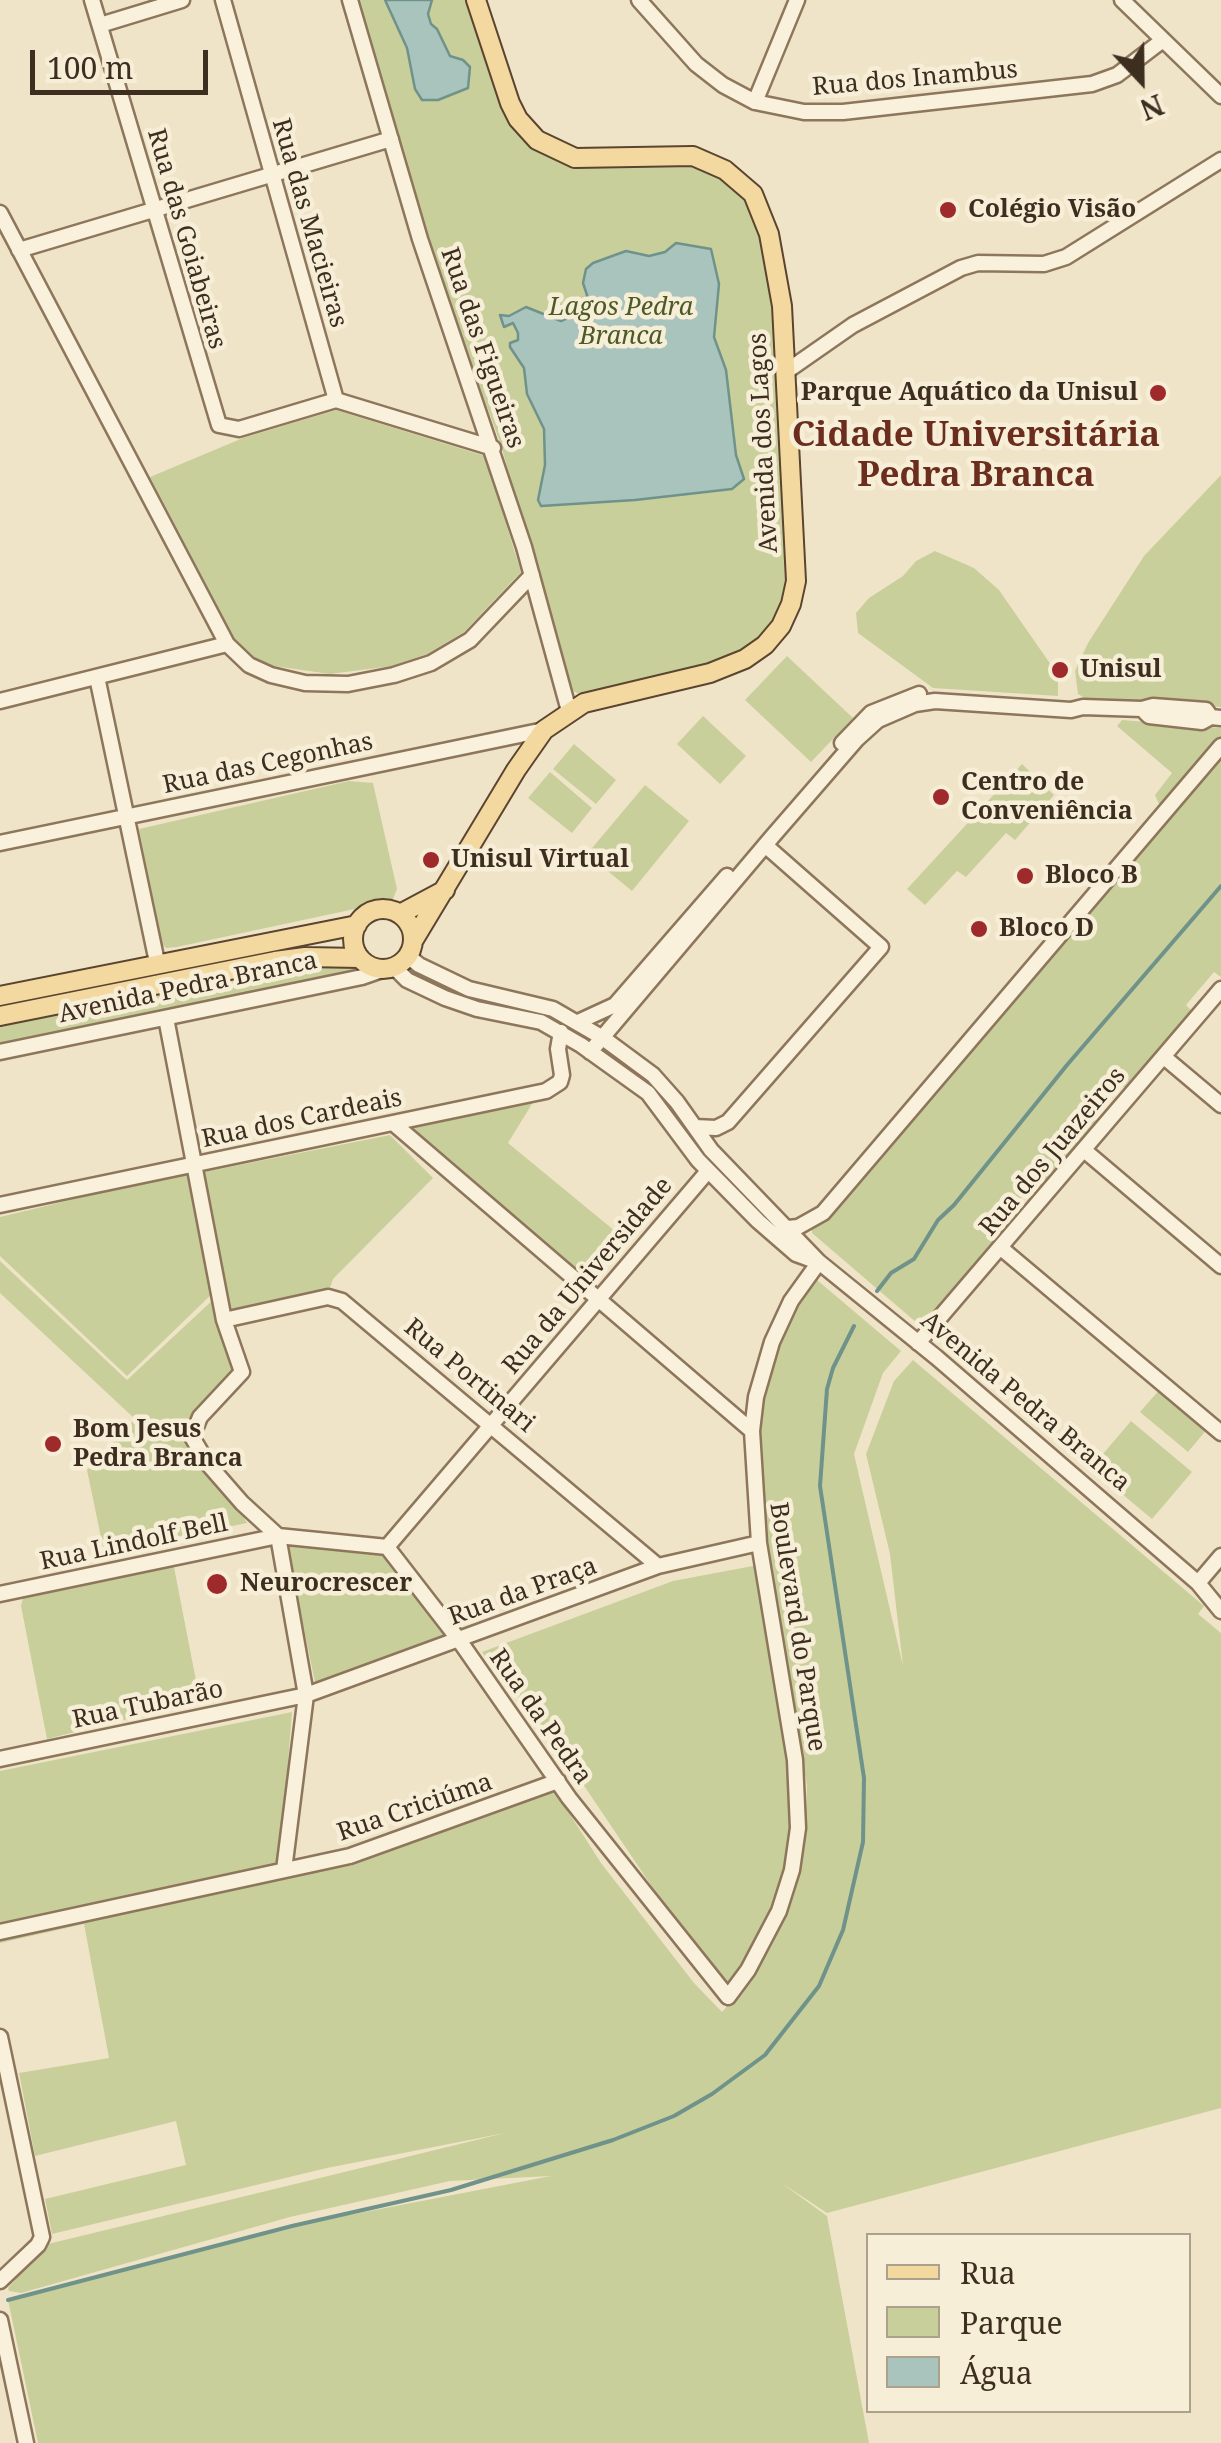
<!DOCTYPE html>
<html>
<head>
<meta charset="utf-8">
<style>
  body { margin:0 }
  #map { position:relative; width:1221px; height:2443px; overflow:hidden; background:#f0e4c8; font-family:"Noto Serif",serif }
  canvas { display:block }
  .legend { position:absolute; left:866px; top:2233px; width:325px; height:180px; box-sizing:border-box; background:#f7eed8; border:2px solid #ada18e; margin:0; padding:12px 18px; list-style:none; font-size:30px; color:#3d2e20 }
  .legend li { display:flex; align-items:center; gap:20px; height:50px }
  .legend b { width:50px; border:2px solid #ada18e }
  .north { position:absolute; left:1091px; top:30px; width:100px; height:100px; -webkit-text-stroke:8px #f7eed8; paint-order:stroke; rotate:158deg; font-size:28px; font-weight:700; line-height:40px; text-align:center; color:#3d2e20 }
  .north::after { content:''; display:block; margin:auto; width:35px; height:45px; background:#3d2e20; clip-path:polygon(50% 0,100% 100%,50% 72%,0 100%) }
  .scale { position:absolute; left:30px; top:50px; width:178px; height:45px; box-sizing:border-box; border:5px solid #3d2e20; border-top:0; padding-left:12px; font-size:30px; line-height:35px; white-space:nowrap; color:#3d2e20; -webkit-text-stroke:8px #f7eed8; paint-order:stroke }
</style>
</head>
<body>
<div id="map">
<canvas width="1221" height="2443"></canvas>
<ul class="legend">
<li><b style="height:12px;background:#f3d9a0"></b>Rua</li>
<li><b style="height:28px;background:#c9cf9b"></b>Parque</li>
<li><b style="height:28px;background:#a9c4bc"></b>Água</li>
</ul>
<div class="north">N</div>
<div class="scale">100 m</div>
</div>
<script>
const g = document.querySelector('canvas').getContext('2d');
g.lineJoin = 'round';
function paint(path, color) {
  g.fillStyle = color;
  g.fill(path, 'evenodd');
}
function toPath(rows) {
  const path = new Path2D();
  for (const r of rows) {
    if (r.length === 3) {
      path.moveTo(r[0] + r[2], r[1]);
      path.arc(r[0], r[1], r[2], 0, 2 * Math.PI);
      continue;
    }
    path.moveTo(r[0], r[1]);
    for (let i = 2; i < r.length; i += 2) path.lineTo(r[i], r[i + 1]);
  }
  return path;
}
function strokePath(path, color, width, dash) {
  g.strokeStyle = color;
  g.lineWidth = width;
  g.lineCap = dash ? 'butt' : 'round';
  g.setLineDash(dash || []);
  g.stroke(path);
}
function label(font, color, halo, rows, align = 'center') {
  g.font = font + ' "Noto Serif",serif';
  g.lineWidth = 9;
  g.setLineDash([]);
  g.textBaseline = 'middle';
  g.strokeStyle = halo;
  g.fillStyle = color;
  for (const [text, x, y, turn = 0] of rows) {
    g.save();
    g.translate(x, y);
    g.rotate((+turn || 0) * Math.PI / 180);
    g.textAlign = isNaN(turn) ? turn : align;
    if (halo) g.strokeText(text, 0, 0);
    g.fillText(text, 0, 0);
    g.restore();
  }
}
paint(toPath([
  [353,0,467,0,502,109,515,130,533,146,574,166,679,163,696,165,725,176,750,205,759,225,773,296,780,363,787,576,783,599,768,631,727,660,590,693,577,693,568,688,501,445,427,243],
  [336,410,485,456,521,572,464,632,427,654,392,666,330,674,274,666,254,657,235,639,150,477,243,438],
  [1221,475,1221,707,1088,700,1078,694,1075,671,1088,643,1144,556],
  [935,551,974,568,999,590,1058,675,1058,696,933,688,858,633,856,613,869,598,903,576,916,561],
  [787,656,853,718,811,762,745,700],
  [703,716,746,756,720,784,677,744],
  [1122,720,1221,728,1221,737,1165,804,1159,804,1155,795,1172,773,1117,726],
  [574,744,616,780,596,804,553,769],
  [1221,758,1221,977,1214,972,1186,1005,1192,1011,1127,1090,1120,1084,1091,1116,1099,1123,1045,1189,1036,1182,1012,1209,1020,1217,929,1322,917,1323,812,1233,812,1225,826,1215],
  [1022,764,1054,795,1015,840,1006,833,966,877,957,871,925,905,907,889],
  [550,772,592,808,572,833,528,798],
  [349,781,373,783,397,889,392,901,177,947,166,948,162,944,139,829],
  [645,785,689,821,632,891,587,854],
  [338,961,360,972,0,1045,0,1024,301,963],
  [535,1099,508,1143,621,1236,583,1280,405,1126],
  [390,1135,433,1178,333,1279,327,1296,226,1318,199,1173],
  [187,1172,214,1292,127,1376,0,1256,0,1217],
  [0,1261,127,1380,216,1297,237,1372,191,1422,247,1523,104,1552,87,1470,135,1419,0,1293],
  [817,1280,901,1351,883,1373,854,1454,903,1666,890,1554,866,1454,894,1381,913,1360,1204,1606,1198,1614,1221,1633,1221,2108,827,2213,780,2182,827,2216,869,2443,38,2443,8,2300,292,2226,551,2176,450,2181,290,2217,21,2293,9,2291,8,2288,48,2244,505,2133,327,2168,52,2234,45,2199,186,2165,176,2121,35,2156,19,2073,109,2058,84,1924,0,1943,0,1771,292,1712,279,1877,353,1865,555,1791,601,1863,694,1983,722,2012,755,1975,772,1945,794,1895,804,1850,807,1786,767,1542,761,1431,764,1403,780,1345,799,1306],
  [1161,1388,1208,1428,1188,1452,1140,1412],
  [1131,1421,1192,1472,1152,1519,1091,1468],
  [288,1542,384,1553,452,1637,322,1684,315,1682,287,1548],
  [173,1562,200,1701,47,1739,21,1606,24,1594],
  [758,1565,790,1760,793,1827,782,1891,760,1939,728,1989,661,1900,562,1753,482,1652,673,1581]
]), '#c9cf9b');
const water = toPath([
  [385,0,432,0,428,14,431,24,437,29,450,56,463,60,470,67,468,88,438,100,422,100,415,89,407,48,385,0],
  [676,243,711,249,719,284,714,337,726,370,736,455,744,479,732,489,635,500,541,506,538,500,545,465,544,429,527,394,524,368,510,347,510,343,518,340,518,333,513,323,504,327,500,315,509,316,526,307,561,321,580,312,585,305,587,295,583,283,586,269,593,263,626,251,649,256,665,252,676,243]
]);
paint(water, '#a9c4bc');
strokePath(water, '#6f938a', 2.5);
strokePath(toPath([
  [877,1291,891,1273,914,1259,938,1220,954,1205,1067,1065,1221,886],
  [8,2300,292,2226,451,2190,613,2140,674,2116,712,2094,765,2055,819,1986,843,1930,863,1842,864,1778,820,1486,827,1389,833,1368,854,1326]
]), '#6f938a', 4);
const minor = toPath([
  [92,0,219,425,239,429,336,400,493,448],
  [223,0,336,400],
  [350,0,420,239,524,547,569,711],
  [639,0,696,64,723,85,755,102,804,112,843,112,1092,84,1117,75,1163,40],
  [1122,0,1221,96],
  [100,25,182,0],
  [755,102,797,0],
  [0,213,227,644],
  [19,250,391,139],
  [787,371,853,325,961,268,978,263,1044,264,1066,257,1221,160],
  [97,677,157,962],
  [0,701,227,644,249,665,271,675,305,683,348,684,394,675,431,663,470,640,532,575],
  [1142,709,1149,716,1202,722,1211,717,1221,718],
  [842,743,871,713,919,694],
  [0,843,544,730],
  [408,956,419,965,469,989,553,1009,603,1038,653,1075,677,1102,711,1150,819,1262,936,1357,1198,1583,1221,1611],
  [394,967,407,980,445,998,477,1009,541,1022,581,1045,648,1093,698,1160,758,1221,796,1254,818,1262],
  [166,1018,224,1320,242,1372,200,1417,192,1437,208,1464,242,1503,278,1536],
  [578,1022,615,1005,727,876],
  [0,1052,362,977,385,969],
  [590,1052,772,837,857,739,878,720,915,704,935,701,1071,710,1083,707,1142,709,1153,706,1206,710,1211,717],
  [1164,1057,1221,1105],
  [393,1123,752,1431],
  [695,1127,716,1128,728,1122,881,947,765,845],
  [1084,1150,1221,1266],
  [0,1205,546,1091,560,1082,562,1075,558,1049,561,1032],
  [788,1228,798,1227,823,1213,1221,746],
  [1001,1248,1221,1433],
  [224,1320,328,1297,342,1301,658,1566],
  [918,1343,1221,989],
  [278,1536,306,1695,284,1870],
  [387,1547,708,1171],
  [1198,1583,1221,1556],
  [0,1594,278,1536,387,1547,459,1640,569,1798,728,1997,748,1970,779,1911,792,1870,798,1828,795,1760,759,1543,752,1431,756,1397,772,1342,791,1301,819,1262],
  [0,1759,306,1695,658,1566,759,1543],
  [0,1932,350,1856,558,1781],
  [0,2037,42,2237,38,2245,0,2281],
  [0,2320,26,2443]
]);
const major = toPath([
  [383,939,30],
  [400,914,445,890],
  [413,941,516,770,544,730,584,703,710,673,745,659,765,645,781,626,791,604,796,581,782,306,769,234,753,194,725,170,693,156,575,158,537,140,518,119,510,103,476,0],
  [0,996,357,925],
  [0,1016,275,961,305,957,360,958]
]);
strokePath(minor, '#8d765c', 19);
strokePath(major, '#5b4430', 22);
strokePath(minor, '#faf1dc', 14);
strokePath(major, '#f3d9a0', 18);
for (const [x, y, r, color] of [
  [948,210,10,"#9e2a2b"],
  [1158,393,10,"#9e2a2b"],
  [1060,670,10,"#9e2a2b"],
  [941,797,10,"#9e2a2b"],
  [431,860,10,"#9e2a2b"],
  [1025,876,10,"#9e2a2b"],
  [979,929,10,"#9e2a2b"],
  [53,1444,10,"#9e2a2b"],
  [217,1584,12,"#9e2a2b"]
]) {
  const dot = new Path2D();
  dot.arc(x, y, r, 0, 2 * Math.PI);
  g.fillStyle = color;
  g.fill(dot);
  strokePath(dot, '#f7eed8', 4);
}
label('25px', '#3d2e20', '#f7eed8', [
  ["Rua dos Inambus",915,79,-5],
  ["Rua das Macieiras",309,223,74],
  ["Rua das Goiabeiras",186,239,74],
  ["Rua das Figueiras",482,348,71],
  ["Avenida dos Lagos",764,443,-93],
  ["Rua das Cegonhas",268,764,-12],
  ["Avenida Pedra Branca",188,988,-12],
  ["Rua dos Cardeais",302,1119,-12],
  ["Rua dos Juazeiros",1053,1152,-50],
  ["Rua da Universidade",588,1276,-50],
  ["Rua Portinari",469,1376,40],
  ["Avenida Pedra Branca",1025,1402,40],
  ["Rua Lindolf Bell",134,1543,-12],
  ["Rua da Praça",523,1592,-20],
  ["Boulevard do Parque",797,1627,81],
  ["Rua Tubarão",148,1705,-12],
  ["Rua da Pedra",540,1717,55],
  ["Rua Criciúma",415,1808,-19]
]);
label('bold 25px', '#3d2e20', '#f7eed8', [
  ["Colégio Visão",968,210],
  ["Parque Aquático da Unisul",1138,393,"right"],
  ["Unisul",1080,670],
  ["Centro de",961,783],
  ["Conveniência",961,812],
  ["Unisul Virtual",451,860],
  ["Bloco B",1045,876],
  ["Bloco D",999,929],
  ["Bom Jesus",73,1430],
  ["Pedra Branca",73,1459],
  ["Neurocrescer",240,1584]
], 'left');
label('italic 25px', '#4d5a26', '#f7eed8', [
  ["Lagos Pedra",621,308],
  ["Branca",621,337]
]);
label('bold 35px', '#6b2e1e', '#f7eed8', [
  ["Cidade Universitária",976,436],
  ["Pedra Branca",976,476]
]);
</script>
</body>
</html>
